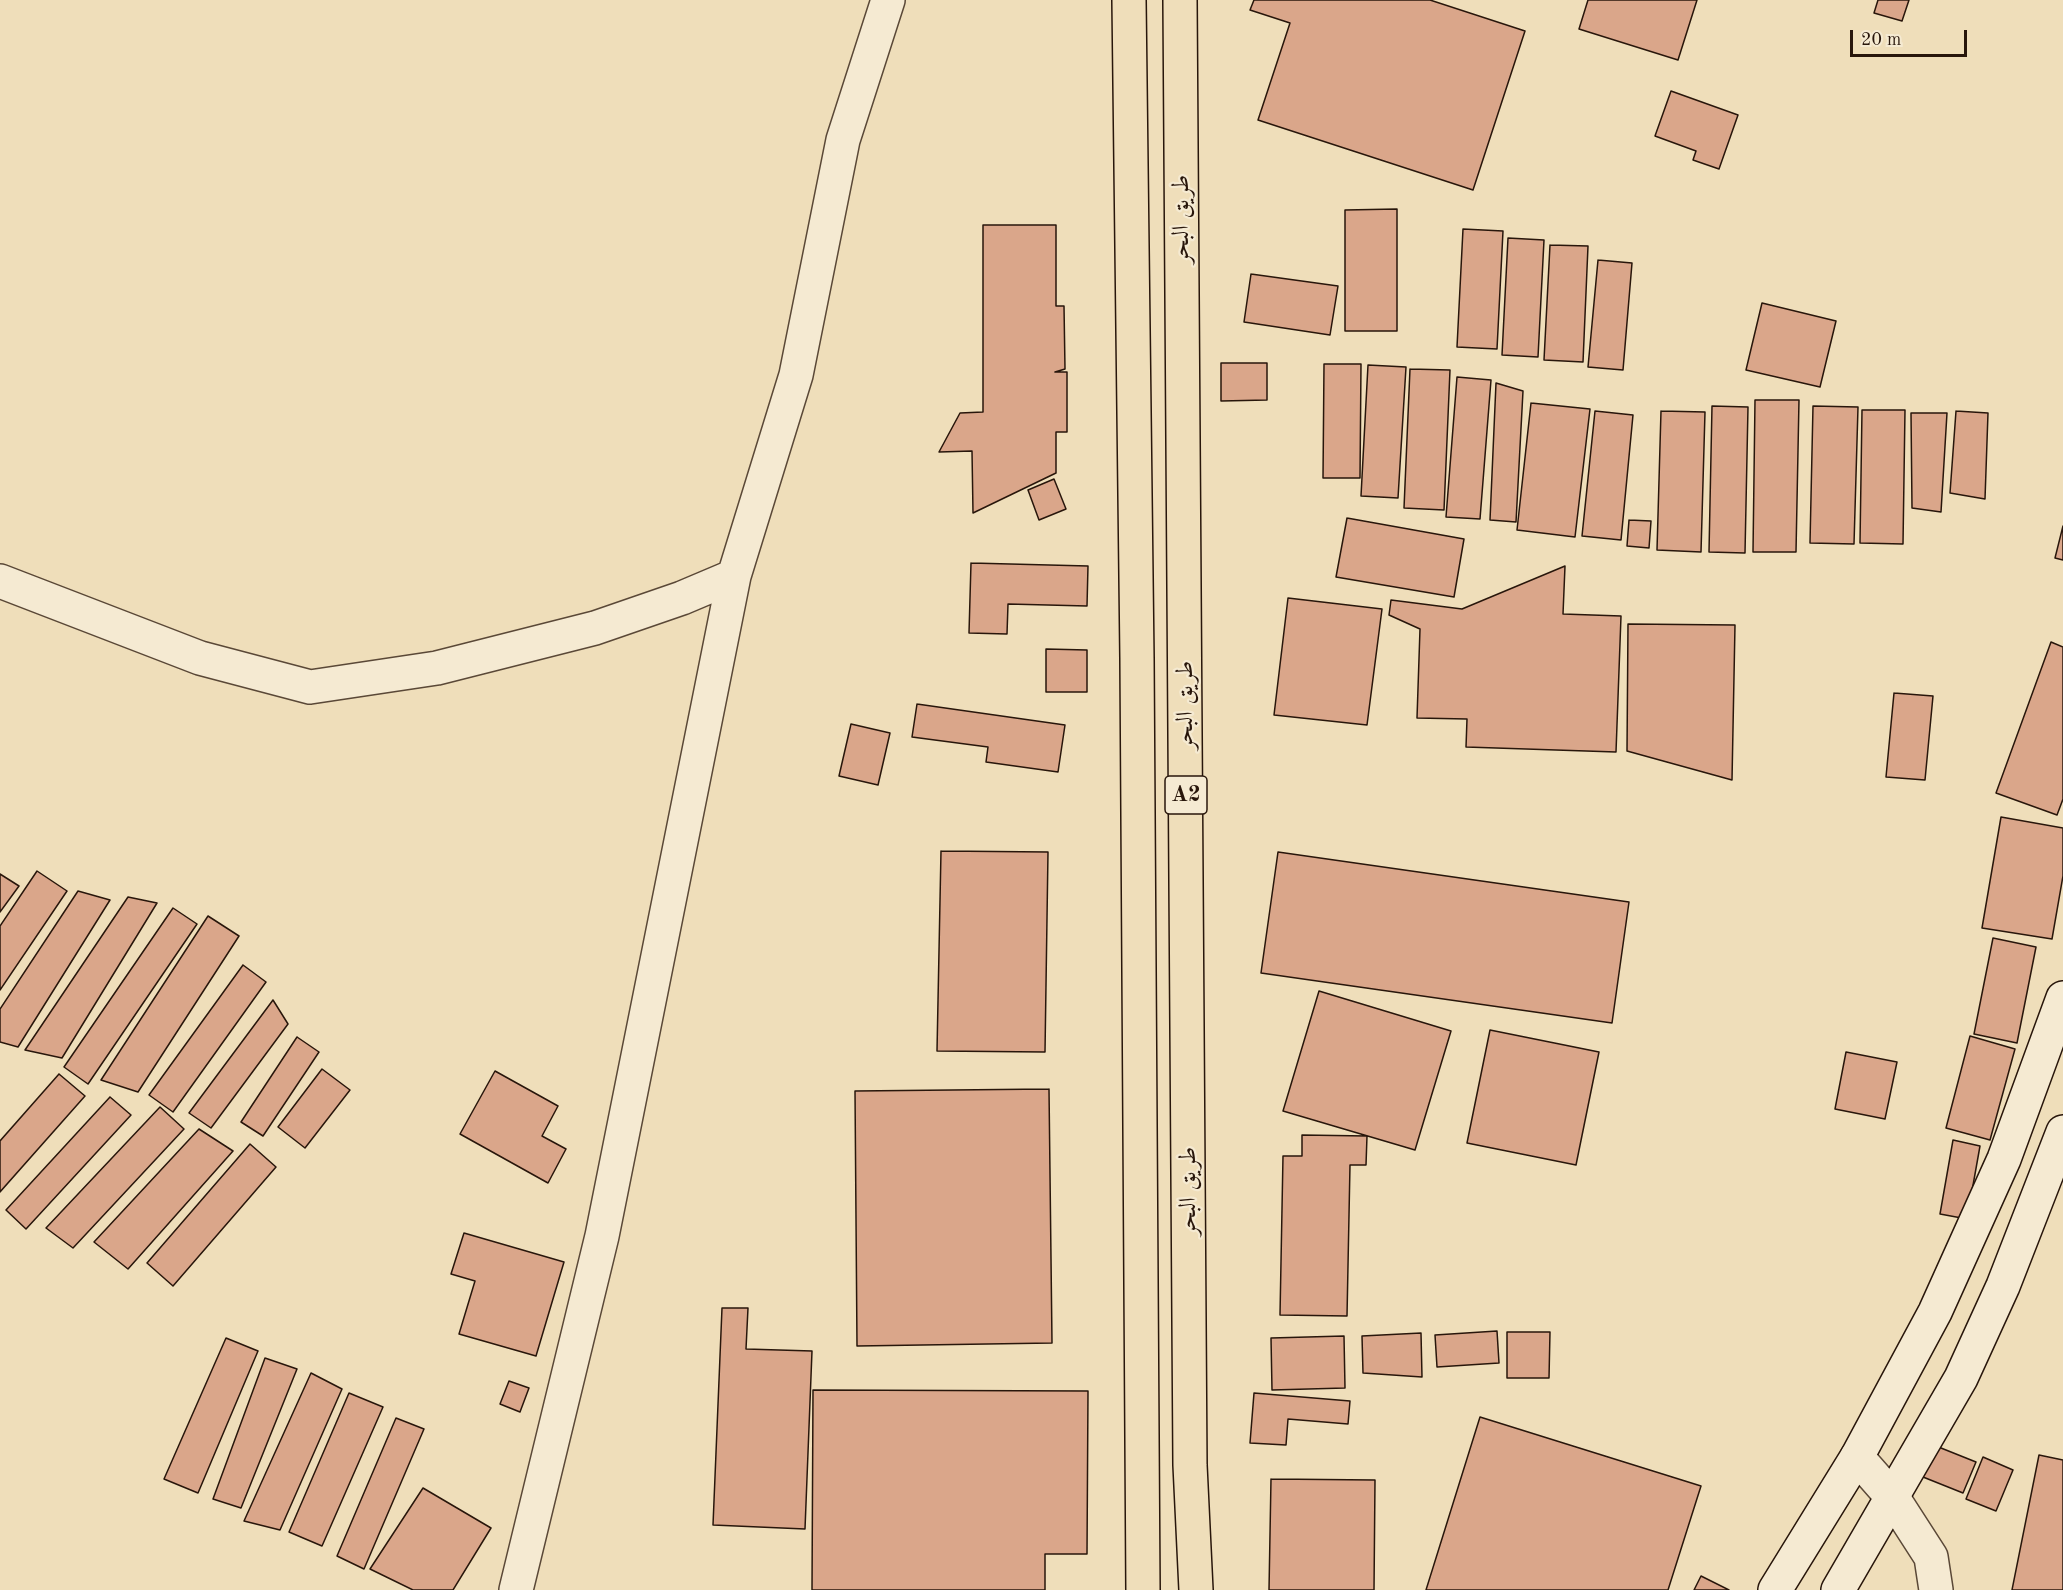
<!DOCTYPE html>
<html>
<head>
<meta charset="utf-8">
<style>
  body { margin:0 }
  #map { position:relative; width:2063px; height:1590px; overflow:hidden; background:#efdeba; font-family:"Old Standard TT",serif }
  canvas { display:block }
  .scale { position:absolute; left:1850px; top:30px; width:117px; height:27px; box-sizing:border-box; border:3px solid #28160b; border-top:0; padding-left:8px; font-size:18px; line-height:21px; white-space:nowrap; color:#28160b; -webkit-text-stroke:4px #f5ead2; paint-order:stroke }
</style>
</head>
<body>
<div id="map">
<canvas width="2063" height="1590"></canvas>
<div class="scale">20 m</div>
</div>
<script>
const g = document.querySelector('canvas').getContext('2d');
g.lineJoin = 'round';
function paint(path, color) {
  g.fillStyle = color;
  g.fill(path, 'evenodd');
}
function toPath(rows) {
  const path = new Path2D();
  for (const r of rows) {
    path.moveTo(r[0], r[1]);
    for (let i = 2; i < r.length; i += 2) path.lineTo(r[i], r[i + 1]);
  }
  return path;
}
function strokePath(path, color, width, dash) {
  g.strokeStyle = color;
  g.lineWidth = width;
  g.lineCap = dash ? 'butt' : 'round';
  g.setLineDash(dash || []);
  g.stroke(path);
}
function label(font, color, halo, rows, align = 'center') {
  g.font = font + ' "Old Standard TT",Amiri,serif';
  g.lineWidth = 4.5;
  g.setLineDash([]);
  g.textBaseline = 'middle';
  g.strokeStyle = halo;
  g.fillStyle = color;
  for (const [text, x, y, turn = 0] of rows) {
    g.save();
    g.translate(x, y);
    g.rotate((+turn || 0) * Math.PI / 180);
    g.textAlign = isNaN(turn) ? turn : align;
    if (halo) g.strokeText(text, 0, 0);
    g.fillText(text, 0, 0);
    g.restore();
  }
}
const building = toPath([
  [1254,0,1430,0,1525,31,1473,190,1258,120,1290,23,1250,10,1254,0],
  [1588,0,1697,0,1678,60,1579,29,1588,0],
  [1878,0,1909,0,1902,21,1874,13,1878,0],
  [1671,91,1738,115,1719,169,1693,160,1696,151,1655,136,1671,91],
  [1397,209,1397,331,1345,331,1345,210,1397,209],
  [983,225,1056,225,1056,306,1064,306,1065,369,1055,372,1067,372,1067,432,1056,432,1056,473,973,513,972,451,939,452,960,413,983,412,983,225],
  [1463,229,1503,231,1497,349,1457,347,1463,229],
  [1508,238,1544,240,1538,357,1502,355,1508,238],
  [1550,245,1588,246,1583,362,1544,360,1550,245],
  [1598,260,1632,263,1623,370,1588,367,1598,260],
  [1251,274,1338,286,1330,335,1244,322,1251,274],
  [1762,303,1836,321,1820,387,1746,370,1762,303],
  [1221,363,1267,363,1267,400,1221,401,1221,363],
  [1324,364,1361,364,1360,478,1323,478,1324,364],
  [1368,365,1406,367,1398,498,1361,496,1368,365],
  [1410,369,1450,370,1444,510,1404,508,1410,369],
  [1457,377,1491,380,1480,519,1446,517,1457,377],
  [1496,383,1523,391,1516,522,1490,520,1496,383],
  [1755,400,1799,400,1796,552,1753,552,1755,400],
  [1531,403,1590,409,1575,537,1517,530,1531,403],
  [1712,406,1748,407,1745,553,1709,552,1712,406],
  [1813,406,1858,407,1854,544,1810,543,1813,406],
  [1862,410,1905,410,1903,544,1860,543,1862,410],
  [1595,411,1633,415,1621,540,1582,536,1595,411],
  [1661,411,1705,412,1701,552,1657,550,1661,411],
  [1956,411,1988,413,1985,499,1950,493,1956,411],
  [1911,413,1947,413,1941,512,1912,508,1911,413],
  [1054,479,1066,509,1039,520,1028,490,1054,479],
  [1347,518,1464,539,1454,597,1336,577,1347,518],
  [1629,520,1651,521,1649,548,1627,546,1629,520],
  [2063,526,2063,560,2055,558,2063,526],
  [971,563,1088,566,1087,606,1008,604,1007,634,969,633,971,563],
  [1565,566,1563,614,1621,616,1616,752,1466,747,1467,719,1417,718,1420,629,1389,615,1391,600,1462,609,1565,566],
  [1288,598,1382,609,1367,725,1274,715,1288,598],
  [1628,624,1735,625,1732,780,1627,751,1628,624],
  [2051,642,2063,647,2063,799,2057,815,1996,793,2051,642],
  [1046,649,1087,650,1087,692,1046,692,1046,649],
  [1894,693,1933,696,1925,780,1886,777,1894,693],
  [917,704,1065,725,1058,772,986,762,988,747,912,737,917,704],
  [851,724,890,733,878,785,839,776,851,724],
  [2001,817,2063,828,2063,876,2052,939,1982,928,2001,817],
  [941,851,1048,852,1045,1052,937,1051,941,851],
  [1278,852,1629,902,1612,1023,1261,973,1278,852],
  [37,871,67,891,0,990,0,926,37,871],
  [0,874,19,886,0,912,0,874],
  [78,891,110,900,18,1047,0,1042,0,1009,78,891],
  [128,897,157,903,62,1058,25,1050,128,897],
  [173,908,197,924,88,1084,64,1067,173,908],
  [208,916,239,936,138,1092,101,1080,208,916],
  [1993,938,2036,947,2017,1043,1974,1034,1993,938],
  [243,965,266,982,173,1112,149,1095,243,965],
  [1319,991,1451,1031,1415,1150,1283,1111,1319,991],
  [273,1000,288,1024,211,1128,189,1113,273,1000],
  [1490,1030,1599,1052,1576,1165,1467,1143,1490,1030],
  [1970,1036,2015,1049,1990,1140,1946,1128,1970,1036],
  [297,1037,319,1052,263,1136,241,1122,297,1037],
  [1846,1052,1897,1062,1885,1119,1835,1109,1846,1052],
  [322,1069,350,1090,305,1148,278,1127,322,1069],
  [495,1071,558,1106,542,1136,566,1149,548,1183,460,1134,495,1071],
  [59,1074,85,1096,0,1192,0,1141,59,1074],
  [1049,1089,1052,1343,857,1346,855,1091,1049,1089],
  [110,1097,131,1115,26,1229,6,1210,110,1097],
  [160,1107,184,1129,73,1248,46,1228,160,1107],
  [199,1129,233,1151,128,1269,94,1242,199,1129],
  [1302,1135,1367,1136,1366,1165,1350,1165,1347,1316,1280,1315,1283,1156,1302,1156,1302,1135],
  [1953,1140,1980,1146,1967,1219,1940,1214,1953,1140],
  [250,1144,276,1167,173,1286,147,1263,250,1144],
  [464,1233,564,1262,536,1356,459,1334,475,1281,451,1274,464,1233],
  [722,1308,748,1308,746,1349,812,1351,805,1529,713,1525,722,1308],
  [1497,1331,1499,1363,1437,1367,1435,1335,1497,1331],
  [1507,1332,1550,1332,1549,1378,1507,1378,1507,1332],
  [1421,1333,1422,1377,1363,1373,1362,1336,1421,1333],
  [1344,1336,1345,1388,1272,1390,1271,1338,1344,1336],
  [226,1338,258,1351,198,1493,164,1479,226,1338],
  [265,1358,297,1369,241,1508,213,1499,265,1358],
  [311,1373,342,1389,280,1530,244,1521,311,1373],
  [509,1381,529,1388,520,1412,500,1404,509,1381],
  [813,1390,1088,1391,1087,1554,1045,1554,1045,1590,812,1590,813,1390],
  [349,1393,383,1407,322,1546,289,1532,349,1393],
  [1254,1393,1350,1401,1348,1424,1288,1419,1286,1445,1250,1443,1254,1393],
  [1480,1417,1701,1486,1668,1590,1426,1590,1480,1417],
  [396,1418,424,1429,364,1569,337,1556,396,1418],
  [1936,1446,1976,1462,1963,1493,1923,1477,1936,1446],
  [2039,1455,2063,1460,2063,1590,2012,1590,2039,1455],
  [1983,1457,2013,1470,1996,1511,1966,1499,1983,1457],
  [1271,1479,1375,1480,1374,1590,1269,1590,1271,1479],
  [423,1488,491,1528,453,1590,413,1590,370,1569,423,1488],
  [1701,1576,1729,1590,1694,1590,1701,1576]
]);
paint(building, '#daa68a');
strokePath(building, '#28160b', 1.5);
const street = toPath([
  [0,581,200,658,310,687,437,668,595,628,682,598,734,576,796,375,843,140,888,0],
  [1857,1457,1893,1498,1931,1557,1936,1590],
  [516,1590,602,1236,734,576]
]);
const secondary = toPath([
  [1775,1590,1857,1457,1935,1312,2004,1159,2063,998],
  [1838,1590,1961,1378,2003,1286,2063,1132]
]);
const highway = toPath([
  [1129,0,1137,658,1143,1590],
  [1180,0,1190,1465,1196,1590]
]);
strokePath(street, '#5a4837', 36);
strokePath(secondary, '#28160b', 36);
strokePath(highway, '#28160b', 36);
strokePath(street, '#f5ead2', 33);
strokePath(secondary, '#f5ead2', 33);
strokePath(highway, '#efdeba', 33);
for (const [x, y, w] of [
  [1186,795,42]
]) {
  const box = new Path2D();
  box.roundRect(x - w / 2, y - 19, w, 38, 4.5);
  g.fillStyle = '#f5ead2';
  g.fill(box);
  strokePath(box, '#28160b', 1.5);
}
label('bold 22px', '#28160b', null, [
  ["A2",1186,795]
]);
label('24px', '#28160b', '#f5ead2', [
  ["طريق البحر",1182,219,-90],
  ["طريق البحر",1186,705,-90],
  ["طريق البحر",1189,1191,-90]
]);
</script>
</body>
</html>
